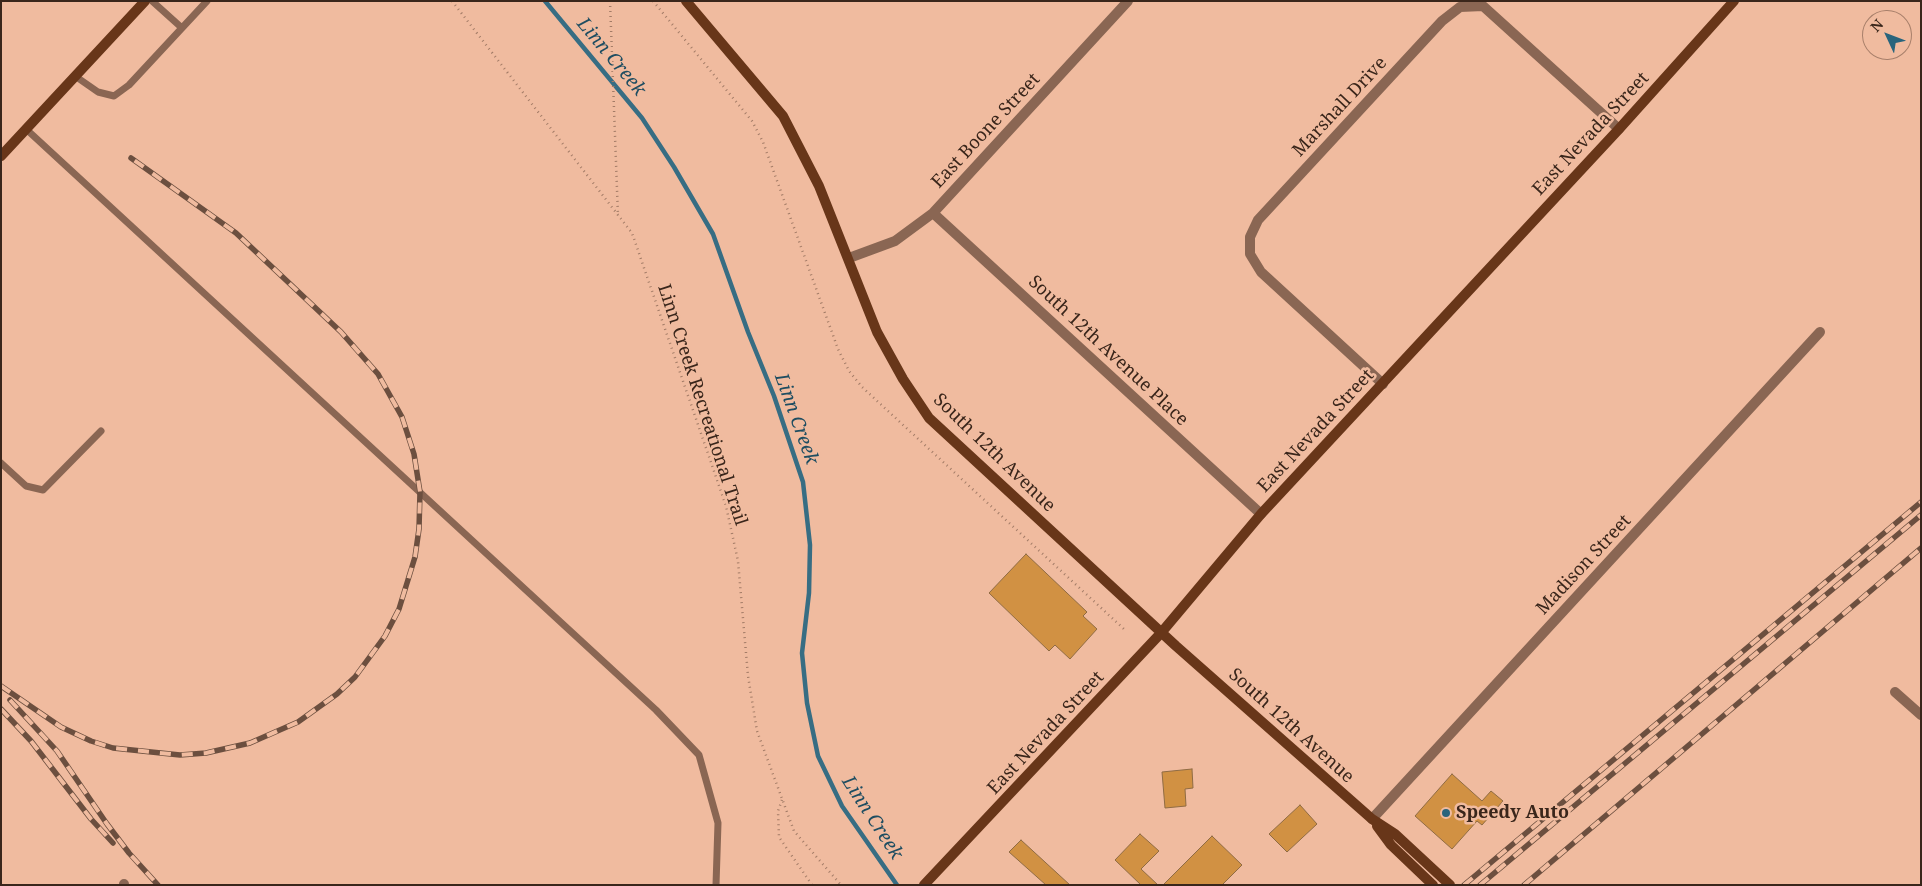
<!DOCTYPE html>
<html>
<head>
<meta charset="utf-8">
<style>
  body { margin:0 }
  #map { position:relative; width:1922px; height:886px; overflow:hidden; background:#f0bb9f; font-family:"Noto Serif",serif }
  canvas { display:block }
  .frame { position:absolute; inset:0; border:2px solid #3a261b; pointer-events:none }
  .north { position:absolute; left:1862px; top:10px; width:50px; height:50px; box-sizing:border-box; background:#f0bb9f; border:1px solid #a77f6a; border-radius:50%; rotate:313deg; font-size:14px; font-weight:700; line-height:20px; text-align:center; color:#3a261b }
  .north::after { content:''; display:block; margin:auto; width:18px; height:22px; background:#29647c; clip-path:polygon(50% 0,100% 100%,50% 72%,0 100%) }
</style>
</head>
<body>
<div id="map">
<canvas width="1922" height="886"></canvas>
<div class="frame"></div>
<div class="north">N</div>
</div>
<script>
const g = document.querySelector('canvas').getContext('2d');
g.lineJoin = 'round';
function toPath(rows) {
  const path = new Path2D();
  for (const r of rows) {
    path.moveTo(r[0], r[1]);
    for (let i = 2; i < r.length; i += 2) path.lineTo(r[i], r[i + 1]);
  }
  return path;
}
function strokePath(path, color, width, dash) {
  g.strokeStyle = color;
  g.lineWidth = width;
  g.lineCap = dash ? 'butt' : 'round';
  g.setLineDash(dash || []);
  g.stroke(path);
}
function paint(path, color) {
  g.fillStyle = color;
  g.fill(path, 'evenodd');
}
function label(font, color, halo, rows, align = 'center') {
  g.font = font + ' "Noto Serif",serif';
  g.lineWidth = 5;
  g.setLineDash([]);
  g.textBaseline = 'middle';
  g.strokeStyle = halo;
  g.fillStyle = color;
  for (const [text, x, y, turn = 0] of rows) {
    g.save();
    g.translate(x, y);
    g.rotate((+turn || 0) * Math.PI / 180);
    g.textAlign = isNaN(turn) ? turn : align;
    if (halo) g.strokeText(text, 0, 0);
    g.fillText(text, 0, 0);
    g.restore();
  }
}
strokePath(toPath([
  [545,1,642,118,674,167,713,234,748,332,774,396,803,482,810,545,809,593,802,653,807,703,818,756,842,806,897,885]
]), '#376d83', 4.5);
const building = toPath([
  [1026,554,1087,612,1083,616,1097,629,1070,659,1055,645,1049,651,989,593,1026,554],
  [1192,769,1193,788,1185,789,1186,806,1165,808,1162,772,1192,769],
  [1452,774,1482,801,1491,791,1503,801,1482,825,1477,821,1452,849,1415,816,1452,774],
  [1300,805,1317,824,1287,852,1269,834,1300,805],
  [1140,834,1159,851,1141,869,1158,885,1141,885,1115,860,1140,834],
  [1212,836,1242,865,1222,885,1163,885,1212,836],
  [1021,840,1070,885,1046,885,1009,852,1021,840]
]);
paint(building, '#d19143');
strokePath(building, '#8f6b43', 1);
strokePath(toPath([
  [452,1,632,233,726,506,738,561,748,676,757,731,794,831,841,885],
  [610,1,618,216],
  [653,1,752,121,763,142,838,349,849,371,862,387,1125,630],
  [782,800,778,811,779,837,812,885]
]), '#a37c67', 2.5, [1, 4]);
strokePath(toPath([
  [152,1,182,28],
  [75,76,98,92,114,96,129,85,207,1],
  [26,129,656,710,699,755,718,823,716,885],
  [1,463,26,486,43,490,101,431]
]), '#8a6653', 7);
strokePath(toPath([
  [933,213,1261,514],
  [849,258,895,241,933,213,1128,1],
  [1383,384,1261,272,1250,254,1250,237,1258,220,1442,21,1460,7,1483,6,1619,129],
  [1895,692,1921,715],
  [1372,819,1820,332],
  [124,885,124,884]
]), '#8a6653', 10);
strokePath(toPath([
  [686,1,783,116,819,186,877,332,903,379,929,418,1176,646,1372,819,1395,834,1450,885],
  [1,156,145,1],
  [1377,826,1391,845,1433,885],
  [924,885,1161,633,1261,514,1619,129,1734,1]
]), '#683619', 10);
const rail = toPath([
  [1,686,61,727,91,741,113,748,180,755,206,753,250,743,298,722,337,694,355,677,385,636,399,609,415,557,419,529,420,492,414,454,402,417,378,374,341,332,236,233,131,158],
  [10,700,57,751,107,824,129,853,158,885],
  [1,709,31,741,91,819,113,843],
  [1464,885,1921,502],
  [1480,885,1921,515],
  [1524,885,1921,548]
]);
strokePath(rail, '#6c4f3f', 5.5);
strokePath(rail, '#f0bb9f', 4, [11]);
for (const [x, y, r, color] of [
  [1446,813,5,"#29647c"]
]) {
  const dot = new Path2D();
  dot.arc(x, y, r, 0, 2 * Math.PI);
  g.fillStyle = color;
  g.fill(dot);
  strokePath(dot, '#f0bb9f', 2);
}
label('18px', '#3a261b', '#f0bb9f', [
  ["Marshall Drive",1340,107,-47],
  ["East Boone Street",986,131,-47],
  ["East Nevada Street",1591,134,-47],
  ["South 12th Avenue Place",1108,351,43],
  ["Linn Creek Recreational Trail",702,405,72],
  ["East Nevada Street",1316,431,-47],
  ["South 12th Avenue",994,453,44],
  ["Madison Street",1584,565,-47],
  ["South 12th Avenue",1291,726,42],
  ["East Nevada Street",1046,733,-47]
]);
label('bold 18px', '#3a261b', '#f0bb9f', [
  ["Speedy Auto",1456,813]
], 'left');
label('italic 19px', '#1e4d61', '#f0bb9f', [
  ["Linn Creek",611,57,50],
  ["Linn Creek",796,419,70],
  ["Linn Creek",872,818,57]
]);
</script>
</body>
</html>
